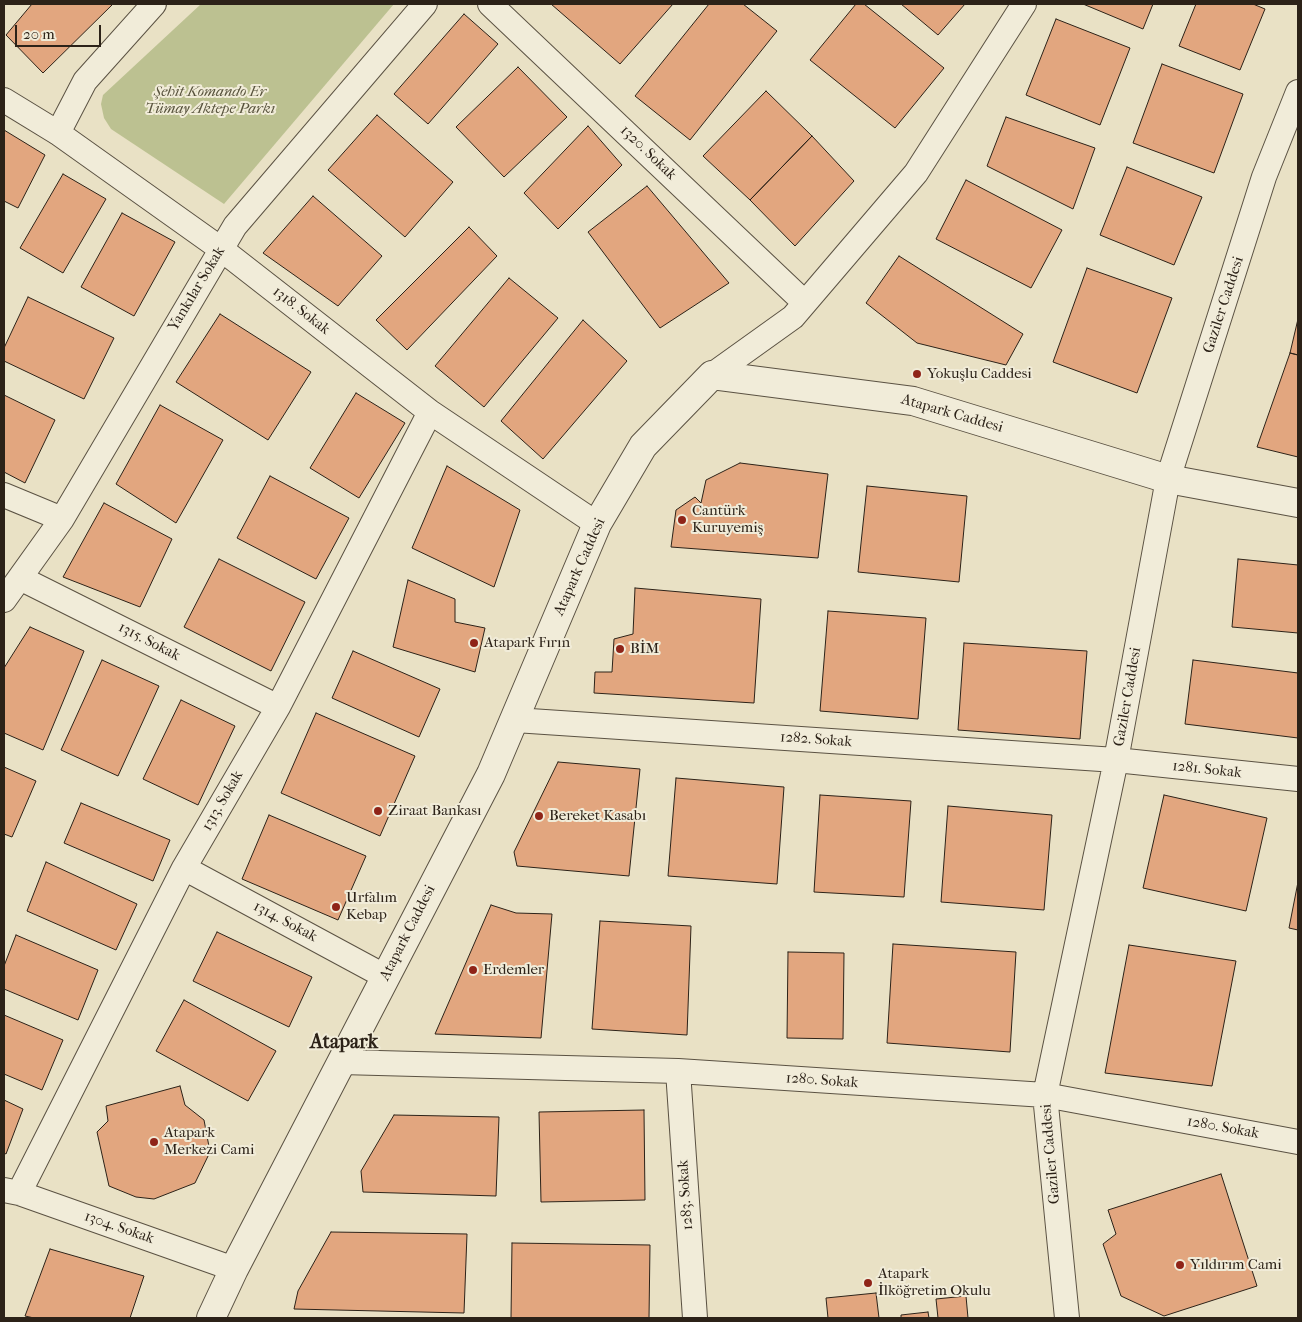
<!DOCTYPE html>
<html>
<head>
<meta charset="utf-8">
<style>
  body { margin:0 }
  #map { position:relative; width:1302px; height:1322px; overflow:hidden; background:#e9e1c5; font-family:"IM FELL French Canon",serif }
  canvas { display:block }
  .frame { position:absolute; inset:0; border:5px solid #2c2218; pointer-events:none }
  .scale { position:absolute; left:15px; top:25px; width:86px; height:22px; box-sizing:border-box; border:2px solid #2c2218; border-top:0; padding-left:6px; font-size:15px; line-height:18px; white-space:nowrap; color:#2c2218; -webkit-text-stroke:4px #f1ecd9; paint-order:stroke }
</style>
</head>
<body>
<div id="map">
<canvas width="1302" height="1322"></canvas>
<div class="frame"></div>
<div class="scale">20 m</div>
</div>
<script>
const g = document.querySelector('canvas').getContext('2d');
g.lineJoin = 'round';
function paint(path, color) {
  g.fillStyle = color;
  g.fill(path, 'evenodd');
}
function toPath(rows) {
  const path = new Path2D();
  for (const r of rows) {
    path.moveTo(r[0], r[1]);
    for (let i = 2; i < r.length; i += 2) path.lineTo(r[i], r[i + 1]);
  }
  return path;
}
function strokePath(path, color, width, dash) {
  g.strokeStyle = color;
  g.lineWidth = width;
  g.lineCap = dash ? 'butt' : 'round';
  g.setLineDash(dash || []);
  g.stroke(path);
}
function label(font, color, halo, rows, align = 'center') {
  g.font = font + ' "IM FELL French Canon",serif';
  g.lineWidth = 4;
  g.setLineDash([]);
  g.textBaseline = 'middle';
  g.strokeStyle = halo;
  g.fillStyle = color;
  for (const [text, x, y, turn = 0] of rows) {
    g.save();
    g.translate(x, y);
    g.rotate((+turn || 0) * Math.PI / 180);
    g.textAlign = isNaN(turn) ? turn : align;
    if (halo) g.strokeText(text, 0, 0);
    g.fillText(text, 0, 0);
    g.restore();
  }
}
paint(toPath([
  [201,4,394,4,224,204,111,129,104,118,101,104,103,95]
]), '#bcc191');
const building = toPath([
  [32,4,113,4,43,73,6,35,32,4],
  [551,4,673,4,620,64,551,4],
  [709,4,743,4,777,31,690,140,635,96,709,4],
  [856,4,864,4,944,68,895,128,810,60,856,4],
  [901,4,965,4,938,35,901,4],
  [1083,4,1153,4,1143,29,1083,4],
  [1196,4,1253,4,1265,9,1240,70,1179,46,1196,4],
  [464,14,498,44,428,124,394,94,464,14],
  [1056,19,1130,48,1100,125,1026,95,1056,19],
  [1162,64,1243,94,1214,173,1133,143,1162,64],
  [518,67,567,117,504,177,456,127,518,67],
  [766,91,812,136,750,200,703,156,766,91],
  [377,115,453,182,405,237,328,170,377,115],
  [1006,117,1095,148,1073,209,987,166,1006,117],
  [588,126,622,165,558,229,524,193,588,126],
  [4,130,45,155,18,208,4,201,4,130],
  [812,136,854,181,795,246,750,200,812,136],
  [1127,167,1202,197,1174,265,1100,235,1127,167],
  [63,174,106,199,63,273,20,248,63,174],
  [966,180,1062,230,1031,288,936,239,966,180],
  [647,186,729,283,660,328,588,232,647,186],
  [313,196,382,256,338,306,263,253,313,196],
  [122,213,175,242,134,316,81,287,122,213],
  [469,227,497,256,407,350,376,320,469,227],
  [899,256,1023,334,1006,365,917,343,866,303,899,256],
  [1087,268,1172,298,1137,393,1053,362,1087,268],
  [509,278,558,318,484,407,435,366,509,278],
  [28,297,114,338,84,399,4,361,4,348,28,297],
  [220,314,311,372,268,440,176,382,220,314],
  [1298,319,1298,355,1290,353,1298,319],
  [583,320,627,361,543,459,501,421,583,320],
  [1290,353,1298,355,1298,457,1257,447,1290,353],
  [356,393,405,423,359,498,310,468,356,393],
  [4,395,55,420,25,483,4,472,4,395],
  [160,405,223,440,176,523,116,484,160,405],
  [740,463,828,474,818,558,671,547,676,510,695,497,701,503,706,480,740,463],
  [447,466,520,510,494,587,412,548,447,466],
  [270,476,349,518,316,579,237,538,270,476],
  [867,486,967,496,959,582,858,572,867,486],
  [104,503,172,539,140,607,63,577,104,503],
  [219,559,305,602,271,671,184,627,219,559],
  [1238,559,1298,565,1298,633,1232,627,1238,559],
  [408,580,455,599,455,622,485,628,475,672,393,647,408,580],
  [635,588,761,599,754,703,594,693,595,672,612,672,614,639,633,634,635,588],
  [828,611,926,618,918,719,820,711,828,611],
  [30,627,84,651,43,750,4,733,4,668,30,627],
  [964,643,1087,651,1080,739,958,730,964,643],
  [353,651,440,689,419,737,332,698,353,651],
  [102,660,159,686,118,776,61,750,102,660],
  [1193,660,1298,673,1298,738,1185,724,1193,660],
  [181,700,235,726,198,805,143,779,181,700],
  [316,713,415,756,380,836,281,793,316,713],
  [558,762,640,769,629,876,517,866,514,852,558,762],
  [4,767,36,781,12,837,4,834,4,767],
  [676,778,784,787,777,884,668,876,676,778],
  [820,795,911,801,904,897,814,892,820,795],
  [1164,795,1267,818,1246,911,1143,888,1164,795],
  [81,803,170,840,153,881,64,843,81,803],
  [948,806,1052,815,1044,910,941,902,948,806],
  [269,815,366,856,338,920,242,879,269,815],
  [46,862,137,904,116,950,27,911,46,862],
  [1298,882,1298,930,1289,928,1298,882],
  [491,905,516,913,552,914,541,1038,435,1034,491,905],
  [600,921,691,926,687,1035,592,1029,600,921],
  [217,932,312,977,289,1027,193,981,217,932],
  [16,935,98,970,78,1020,4,989,4,966,16,935],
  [893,944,1016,952,1010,1052,887,1043,893,944],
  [1129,945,1236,961,1212,1086,1105,1073,1129,945],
  [788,952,844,953,843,1039,787,1038,788,952],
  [184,1000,276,1051,248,1101,156,1051,184,1000],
  [4,1015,63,1040,42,1090,4,1074,4,1015],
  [180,1086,185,1105,204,1120,210,1152,195,1183,154,1199,136,1197,109,1186,97,1132,108,1121,106,1106,180,1086],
  [4,1100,23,1109,6,1154,4,1153,4,1100],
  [644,1110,645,1200,541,1202,539,1112,644,1110],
  [394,1115,499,1117,496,1196,363,1192,361,1171,394,1115],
  [1221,1174,1257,1286,1164,1316,1121,1296,1103,1244,1116,1234,1108,1210,1221,1174],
  [331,1232,467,1234,464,1313,294,1309,298,1291,331,1232],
  [512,1243,650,1245,649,1318,511,1318,512,1243],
  [50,1249,144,1276,130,1318,34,1318,25,1316,50,1249],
  [876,1293,879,1318,828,1318,826,1298,876,1293],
  [966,1296,968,1318,932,1318,938,1318,936,1299,966,1296],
  [928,1312,929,1318,901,1318,901,1315,928,1312]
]);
paint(building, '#e2a67f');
strokePath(building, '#2c2218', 1);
const minor = toPath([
  [490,4,805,303],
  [4,100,58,133,221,249,430,412,597,524],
  [58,133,85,81,154,4],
  [712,375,793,317,916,173,1024,4],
  [4,495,62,519],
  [20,578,278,707],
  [4,600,62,519,235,226,425,4],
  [515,720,1116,760,1298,779],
  [184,868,386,977],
  [341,1062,678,1071,1045,1095,1298,1142],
  [678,1071,695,1318],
  [4,1190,19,1193,234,1269],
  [19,1193,184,868,278,707,430,412],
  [1067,1318,1045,1095,1116,760,1168,479,1264,177,1298,92]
]);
const tertiary = toPath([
  [211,1318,234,1269,491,774,597,524,643,446,712,375,913,401,1168,479,1298,503]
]);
strokePath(minor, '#5b5243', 26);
strokePath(tertiary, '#5b5243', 30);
strokePath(minor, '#f1ecd9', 24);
strokePath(tertiary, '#f1ecd9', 28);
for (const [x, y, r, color] of [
  [917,374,5,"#8f2418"],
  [682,520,5,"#8f2418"],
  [474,643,5,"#8f2418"],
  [620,649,5,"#8f2418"],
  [378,811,5,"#8f2418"],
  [539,816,5,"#8f2418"],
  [336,907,5,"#8f2418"],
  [473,970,5,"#8f2418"],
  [154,1142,5,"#8f2418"],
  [1180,1265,5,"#8f2418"],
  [868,1283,5,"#8f2418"]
]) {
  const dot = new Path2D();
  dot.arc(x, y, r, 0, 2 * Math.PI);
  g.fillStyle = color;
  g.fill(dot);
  strokePath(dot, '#f1ecd9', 2);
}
label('italic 15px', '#57523c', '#f1ecd9', [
  ["Şehit Komando Er",210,92],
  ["Tümay Aktepe Parkı",210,109]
]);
label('15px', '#2c2218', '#f1ecd9', [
  ["1320. Sokak",648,153,44],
  ["Yankılar Sokak",197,289,-59],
  ["Gaziler Caddesi",1224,305,-72],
  ["1318. Sokak",301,311,38],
  ["Atapark Caddesi",952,414,16],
  ["Atapark Caddesi",580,567,-66],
  ["1315. Sokak",149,642,27],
  ["Gaziler Caddesi",1128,697,-80],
  ["1282. Sokak",816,740,4],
  ["1281. Sokak",1207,770,6],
  ["1313. Sokak",223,801,-60],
  ["1314. Sokak",285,922,28],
  ["Atapark Caddesi",408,933,-63],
  ["1280. Sokak",822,1081,4],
  ["1280. Sokak",1223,1128,10],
  ["Gaziler Caddesi",1051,1154,-95],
  ["1283. Sokak",686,1195,-94],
  ["1304. Sokak",119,1228,19]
]);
label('15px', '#2c2218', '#f1ecd9', [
  ["Yokuşlu Caddesi",927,374],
  ["Cantürk",692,511],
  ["Kuruyemiş",692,528],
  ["Atapark Fırın",484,643],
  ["BİM",630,649],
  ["Ziraat Bankası",388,811],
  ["Bereket Kasabı",549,816],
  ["Urfalım",346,898],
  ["Kebap",346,915],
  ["Erdemler",483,970],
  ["Atapark",164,1133],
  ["Merkezi Cami",164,1150],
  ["Yıldırım Cami",1190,1265],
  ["Atapark",878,1274],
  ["İlköğretim Okulu",878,1291]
], 'left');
label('bold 20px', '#2c2218', '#f1ecd9', [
  ["Atapark",344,1043]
]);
</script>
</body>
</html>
